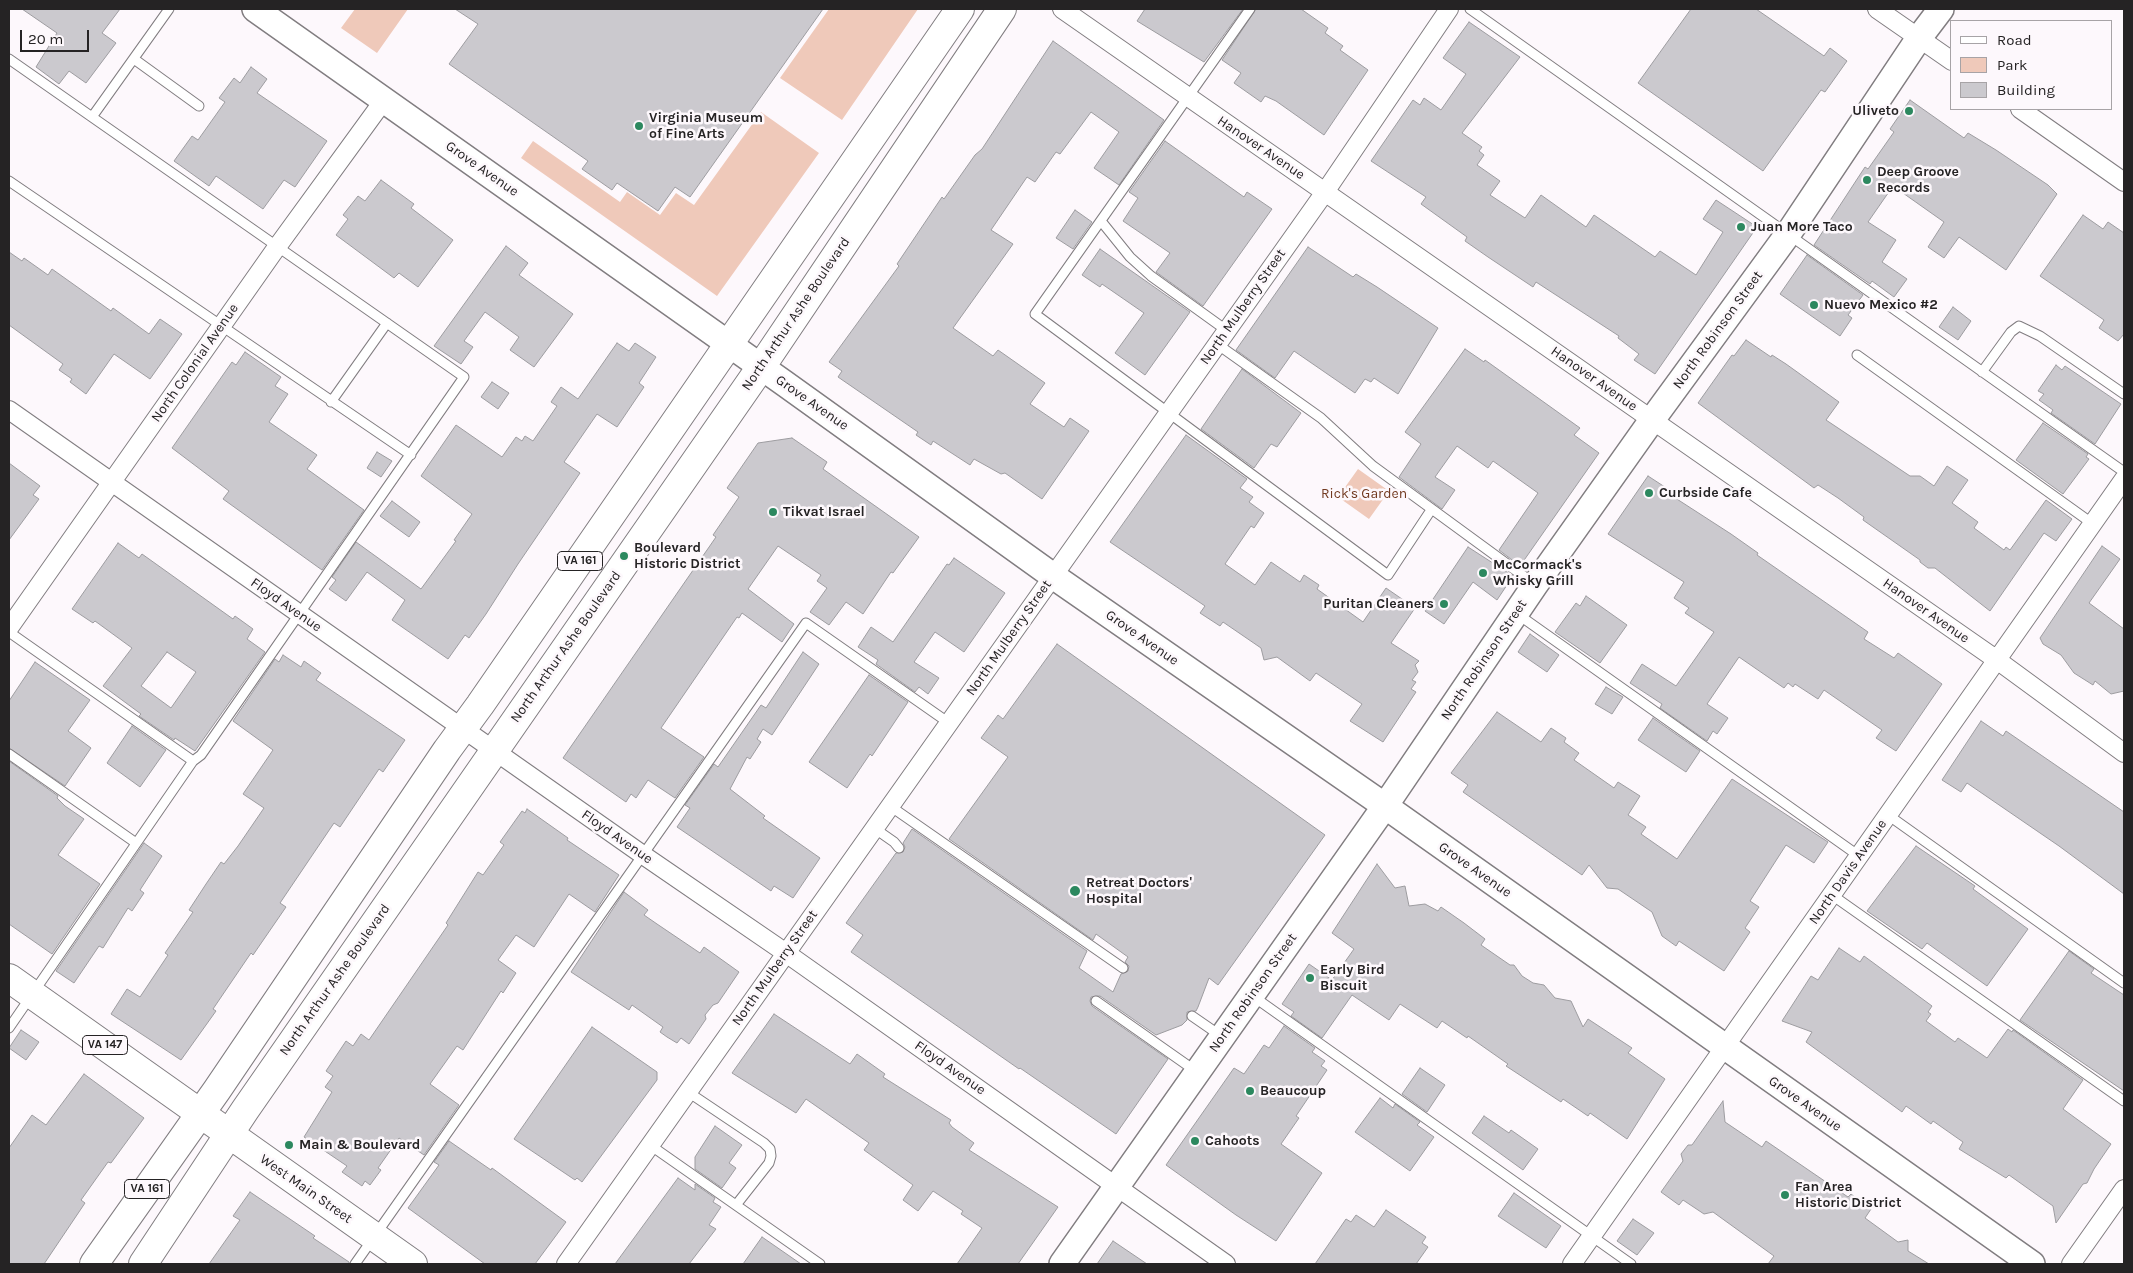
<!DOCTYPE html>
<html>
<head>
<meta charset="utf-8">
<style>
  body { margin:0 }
  #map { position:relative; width:2133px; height:1273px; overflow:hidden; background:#fdf8fc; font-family:Karla,sans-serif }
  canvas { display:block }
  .frame { position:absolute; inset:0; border:10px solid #252324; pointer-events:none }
  .legend { position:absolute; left:1950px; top:20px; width:162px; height:90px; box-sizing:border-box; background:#fdf8fc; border:1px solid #a7a3a6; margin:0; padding:6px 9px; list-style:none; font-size:15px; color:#252324 }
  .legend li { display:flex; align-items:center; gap:10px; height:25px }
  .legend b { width:25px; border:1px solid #a7a3a6 }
  .scale { position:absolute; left:20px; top:30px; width:69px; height:22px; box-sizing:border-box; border:2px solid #252324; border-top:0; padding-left:6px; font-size:15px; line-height:18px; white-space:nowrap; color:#252324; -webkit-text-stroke:4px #fdf8fc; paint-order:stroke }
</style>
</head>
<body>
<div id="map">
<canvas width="2133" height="1273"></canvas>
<div class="frame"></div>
<ul class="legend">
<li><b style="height:6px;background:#fff"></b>Road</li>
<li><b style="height:14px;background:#efc9ba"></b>Park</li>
<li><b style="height:14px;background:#cbc9ce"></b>Building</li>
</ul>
<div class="scale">20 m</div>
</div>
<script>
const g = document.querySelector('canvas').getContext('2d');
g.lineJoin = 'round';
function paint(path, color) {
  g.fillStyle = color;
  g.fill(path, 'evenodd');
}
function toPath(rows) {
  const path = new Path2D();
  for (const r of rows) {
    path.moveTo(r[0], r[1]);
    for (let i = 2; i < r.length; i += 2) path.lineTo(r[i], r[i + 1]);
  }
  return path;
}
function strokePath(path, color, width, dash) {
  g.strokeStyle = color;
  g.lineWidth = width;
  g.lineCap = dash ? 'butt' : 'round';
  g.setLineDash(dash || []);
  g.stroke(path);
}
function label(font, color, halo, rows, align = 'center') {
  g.font = font + ' Karla,sans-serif';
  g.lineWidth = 5;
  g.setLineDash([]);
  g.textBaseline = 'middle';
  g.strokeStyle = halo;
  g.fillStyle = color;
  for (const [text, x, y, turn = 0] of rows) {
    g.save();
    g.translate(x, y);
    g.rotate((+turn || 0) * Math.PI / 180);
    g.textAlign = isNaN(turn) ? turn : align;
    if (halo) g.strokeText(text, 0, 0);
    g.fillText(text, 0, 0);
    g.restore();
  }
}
paint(toPath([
  [355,9,408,9,377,53,341,28],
  [829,9,918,9,842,120,780,78],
  [761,112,819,153,717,296,521,158,533,141,620,202,627,192,660,215,676,193,694,205],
  [1358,469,1389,491,1369,519,1338,497]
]), '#efc9ba');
const building = toPath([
  [22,9,120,9,102,33,116,43,86,83,69,71,59,84,36,67,57,33,22,9],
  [455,9,823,9,690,197,675,187,658,211,617,183,612,190,582,169,588,161,449,64,478,24,455,9],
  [1145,9,1243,9,1204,62,1137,21,1145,9],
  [1256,9,1301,9,1328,28,1325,33,1343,46,1340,50,1368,70,1324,135,1276,101,1265,96,1261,102,1234,83,1241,73,1222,60,1256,9],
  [1691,9,1756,9,1824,56,1830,48,1847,61,1825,92,1821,90,1763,171,1638,83,1691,9],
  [1469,22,1520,57,1462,133,1482,147,1479,151,1484,155,1477,165,1500,181,1490,195,1525,218,1541,195,1586,227,1594,215,1655,257,1660,251,1696,275,1723,232,1703,219,1716,200,1757,227,1655,374,1634,360,1639,354,1618,338,1619,336,1536,282,1533,287,1488,257,1465,241,1467,237,1421,204,1426,197,1371,161,1413,100,1420,105,1424,98,1441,110,1466,74,1443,58,1469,22],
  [1053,41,1164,120,1119,185,1094,168,1119,132,1091,112,1060,154,1056,152,1035,182,1027,177,991,230,1013,244,953,328,993,356,998,350,1045,383,1030,404,1064,427,1070,418,1089,431,1042,499,1005,473,1001,474,974,459,970,465,933,441,931,445,916,435,918,432,838,377,842,371,829,362,899,266,897,264,942,197,944,199,975,155,982,149,1053,41],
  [251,67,267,79,257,93,327,141,295,187,284,180,263,209,216,176,209,186,174,161,192,136,198,140,225,102,219,98,234,78,240,83,251,67],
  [1910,100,1964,138,1968,133,1996,150,2048,185,2057,194,2006,270,1959,237,1944,258,1928,247,1944,222,1893,186,1868,222,1896,240,1882,262,1907,279,1894,297,1872,281,1870,284,1814,245,1865,167,1868,169,1894,132,1890,129,1910,100],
  [1165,141,1244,197,1247,192,1272,209,1203,306,1156,272,1170,253,1123,221,1138,198,1129,192,1165,141],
  [381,180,414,204,411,208,453,240,418,287,399,273,394,278,336,235,348,219,343,215,358,196,365,201,381,180],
  [1075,210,1092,222,1073,249,1056,238,1075,210],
  [2083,215,2103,229,2108,222,2124,233,2124,334,2118,341,2099,328,2104,320,2040,276,2083,215],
  [506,246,528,263,519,275,573,314,534,367,510,350,519,337,485,312,464,341,473,347,461,364,434,346,506,246],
  [1308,247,1353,277,1356,274,1377,287,1438,328,1398,394,1374,378,1371,382,1365,379,1355,393,1294,351,1275,378,1236,350,1308,247],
  [1100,249,1190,312,1145,375,1115,353,1144,313,1102,284,1100,287,1082,275,1100,249],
  [9,252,22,261,24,258,48,275,52,269,111,311,113,308,149,334,160,319,182,334,150,379,114,354,86,394,70,382,72,379,59,370,63,364,9,325,9,252],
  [1807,255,1863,295,1848,315,1852,318,1840,336,1780,294,1807,255],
  [1953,307,1971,321,1958,340,1939,327,1953,307],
  [1746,340,1771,357,1772,355,1786,364,1839,402,1826,420,1910,476,1920,476,1934,486,1947,466,1968,480,1952,503,1978,522,1974,528,2004,550,2006,547,2010,550,2046,500,2072,519,2056,541,2044,533,1990,611,1935,568,1928,568,1920,562,1920,560,1863,520,1864,517,1838,498,1818,485,1814,488,1698,403,1732,355,1734,356,1746,340],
  [617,343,629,351,635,343,656,357,639,383,644,387,617,427,597,414,564,462,580,473,518,564,486,614,469,638,465,635,448,659,392,620,405,600,367,572,346,601,329,589,336,580,332,577,356,542,421,589,456,541,454,540,472,514,421,476,456,425,502,457,516,437,522,441,525,436,533,441,557,406,551,402,561,387,578,399,617,343],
  [1465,349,1484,362,1485,360,1580,428,1574,435,1599,453,1520,566,1499,550,1538,493,1493,461,1488,468,1457,446,1435,477,1455,490,1442,509,1399,477,1421,444,1405,432,1465,349],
  [245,352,281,377,275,386,288,394,269,422,317,455,307,469,364,510,322,570,223,499,229,491,172,448,232,362,236,365,245,352],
  [2056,365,2062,370,2065,366,2121,404,2095,444,2051,413,2053,410,2039,400,2044,394,2038,391,2056,365],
  [1242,369,1301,413,1277,447,1271,444,1254,468,1201,429,1242,369],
  [492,382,509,393,498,409,481,397,492,382],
  [2043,423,2088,454,2086,457,2089,459,2063,494,2016,460,2043,423],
  [1186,435,1247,479,1240,488,1253,497,1249,502,1264,513,1254,528,1251,526,1225,564,1255,585,1271,562,1300,582,1304,575,1319,585,1317,589,1363,622,1386,588,1415,608,1391,643,1419,661,1415,665,1418,672,1412,680,1416,682,1411,689,1416,692,1383,742,1350,721,1362,704,1316,673,1310,681,1277,657,1264,660,1261,648,1223,622,1220,626,1200,613,1205,606,1110,542,1186,435],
  [792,438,827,462,823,469,919,537,893,573,891,572,863,614,846,602,829,625,810,612,827,588,817,581,821,575,778,546,748,589,794,624,782,642,742,613,739,618,737,617,661,728,704,757,675,798,648,780,636,798,631,794,626,802,563,758,716,537,713,535,739,497,727,488,758,443,792,438],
  [377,452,392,461,381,477,367,468,377,452],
  [9,463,40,486,33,495,39,499,9,540,9,463],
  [1648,476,1668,489,1666,492,1731,534,1758,553,1757,555,1868,632,1864,639,1894,658,1898,653,1942,684,1896,751,1876,738,1882,730,1824,690,1818,699,1795,684,1793,687,1788,683,1784,688,1739,657,1707,704,1728,718,1717,734,1713,731,1707,741,1660,708,1662,704,1630,683,1642,664,1676,686,1714,632,1685,613,1689,608,1674,598,1684,582,1608,534,1648,476],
  [392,501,420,522,409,537,380,516,392,501],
  [118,543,139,558,142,554,233,619,235,616,253,629,247,639,265,652,195,751,175,738,174,740,139,716,141,714,103,686,132,648,95,621,93,623,72,609,118,543],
  [167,652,196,672,171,708,141,686,167,652],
  [2102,546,2120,559,2089,603,2124,629,2124,691,2111,694,2095,681,2093,685,2074,673,2061,655,2043,644,2040,638,2102,546],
  [1468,547,1513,576,1497,600,1473,582,1444,624,1425,611,1468,547],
  [954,558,1005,593,964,652,935,632,914,662,939,678,928,694,919,687,915,692,876,664,878,660,858,647,871,627,893,642,947,564,949,565,954,558],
  [1586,596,1627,625,1600,663,1555,632,1576,603,1580,606,1586,596],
  [1530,634,1559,655,1547,672,1518,652,1530,634],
  [1057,644,1325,835,1218,985,1209,978,1198,1007,1196,1011,1187,1012,1187,1020,1182,1025,1156,1035,1100,996,1091,997,1090,1001,1092,1006,1168,1059,1116,1134,1020,1068,1019,1069,851,952,863,935,846,923,896,853,903,852,905,847,903,843,912,829,1087,951,1079,968,1113,992,1121,974,1128,971,1129,966,1125,962,1128,957,1096,934,1093,940,949,839,1008,757,981,738,998,715,1003,719,1057,644],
  [803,652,819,664,772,735,763,729,757,739,761,742,750,759,747,757,730,789,765,816,763,818,820,858,793,898,774,886,771,891,677,827,690,808,685,805,714,764,718,767,761,705,766,708,803,652],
  [283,655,301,667,304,661,321,673,316,680,405,740,383,772,379,769,340,827,334,823,280,903,286,907,253,955,251,953,213,1009,216,1011,181,1060,111,1014,127,989,140,997,168,955,165,953,193,912,189,910,206,884,221,862,224,864,238,846,264,808,243,794,273,750,233,721,275,659,279,662,283,655],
  [35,662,90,700,68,731,91,748,65,786,9,748,9,701,35,662],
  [869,675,908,702,872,756,870,754,847,788,809,762,869,675],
  [1606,687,1623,697,1612,714,1595,704,1606,687],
  [1497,712,1541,742,1551,728,1566,738,1564,742,1579,753,1574,760,1614,788,1618,782,1640,796,1628,815,1646,827,1641,834,1677,859,1732,779,1828,842,1814,863,1786,845,1750,901,1759,907,1745,928,1750,932,1724,971,1679,941,1676,946,1662,936,1652,912,1618,889,1607,888,1589,865,1582,875,1463,792,1468,785,1451,773,1497,712],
  [1653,718,1700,751,1686,772,1638,740,1653,718],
  [1981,721,2003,736,2006,731,2124,812,2124,894,2059,846,1967,783,1961,792,1942,780,1981,721],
  [132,726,166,750,140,787,107,763,132,726],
  [9,761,58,796,57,798,65,806,84,819,58,855,100,884,52,954,9,924,9,761],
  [527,809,568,838,567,840,619,875,595,912,569,894,534,947,516,935,498,960,516,973,503,993,501,991,463,1050,457,1046,430,1084,459,1105,424,1155,399,1138,378,1168,381,1170,370,1185,365,1181,362,1186,342,1172,347,1166,304,1137,332,1092,325,1087,333,1076,326,1071,346,1041,353,1046,361,1034,369,1040,448,925,446,923,478,872,483,875,504,845,500,842,522,811,525,813,527,809],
  [144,843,162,856,140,890,144,893,132,911,128,908,103,948,99,946,74,983,56,971,144,843],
  [1916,846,1975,886,1973,889,2028,929,1987,986,1927,943,1922,949,1867,911,1916,846],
  [1377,864,1395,888,1405,886,1409,906,1425,904,1438,911,1441,907,1464,923,1485,939,1481,945,1510,965,1514,965,1522,976,1533,983,1544,985,1555,998,1571,1001,1583,1027,1588,1019,1632,1048,1628,1053,1665,1079,1627,1139,1590,1113,1588,1116,1563,1099,1561,1102,1506,1066,1508,1064,1468,1036,1467,1038,1442,1021,1437,1028,1400,1004,1389,1020,1352,995,1322,1038,1291,1016,1294,1012,1282,1004,1309,964,1332,980,1354,949,1332,933,1377,864],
  [624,892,648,910,644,915,657,924,700,953,704,947,739,972,718,1003,713,1005,705,1015,706,1019,689,1044,681,1038,677,1043,667,1037,660,1032,663,1027,632,1005,629,1010,571,972,624,892],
  [1839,948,1860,962,1864,956,1932,1006,1928,1012,1931,1014,1926,1021,1955,1042,1958,1038,1987,1058,2008,1029,2012,1032,2013,1030,2083,1080,2063,1109,2111,1144,2094,1169,2087,1183,2083,1184,2056,1223,2053,1206,2040,1197,2009,1175,2006,1178,1959,1149,1963,1142,1933,1121,1931,1124,1906,1106,1902,1112,1806,1042,1812,1032,1782,1021,1811,976,1818,980,1839,948],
  [2069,951,2094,969,2091,973,2124,995,2124,1091,2020,1020,2069,951],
  [774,1014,850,1064,857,1054,885,1074,883,1077,951,1120,949,1123,952,1127,974,1143,969,1150,1058,1207,1018,1264,957,1264,982,1228,961,1214,963,1211,933,1191,918,1211,903,1200,913,1185,864,1150,869,1143,806,1099,796,1113,732,1073,774,1014],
  [1284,1026,1315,1048,1312,1052,1325,1061,1321,1066,1327,1070,1296,1116,1299,1118,1281,1144,1322,1173,1276,1241,1236,1215,1166,1165,1234,1068,1244,1074,1264,1045,1269,1048,1284,1026],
  [592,1027,657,1072,657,1080,582,1182,577,1178,575,1180,514,1139,592,1027],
  [21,1030,39,1042,26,1060,9,1048,21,1030],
  [1420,1068,1445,1085,1427,1112,1402,1094,1420,1068],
  [84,1074,144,1118,111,1163,108,1162,81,1200,85,1203,44,1264,9,1264,9,1148,32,1115,46,1125,84,1074],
  [1380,1098,1393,1108,1395,1104,1420,1122,1417,1125,1434,1137,1410,1171,1355,1132,1380,1098],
  [1723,1101,1725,1122,1762,1147,1766,1141,1848,1197,1851,1194,1871,1209,1865,1218,1898,1242,1908,1240,1908,1251,1929,1264,1768,1264,1774,1256,1713,1212,1704,1214,1683,1200,1679,1205,1661,1192,1683,1161,1681,1154,1688,1145,1692,1145,1723,1101],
  [1484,1116,1509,1133,1511,1130,1538,1149,1523,1170,1472,1133,1484,1116],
  [715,1126,742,1145,729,1163,736,1168,722,1188,695,1169,695,1157,715,1126],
  [449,1141,491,1170,492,1168,566,1222,535,1264,485,1264,408,1208,439,1165,434,1162,449,1141],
  [678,1178,695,1190,695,1184,715,1198,713,1202,721,1207,709,1225,716,1229,689,1264,615,1264,678,1178],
  [250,1192,315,1236,313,1238,349,1262,349,1264,209,1264,240,1220,233,1216,250,1192],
  [1514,1193,1561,1226,1546,1248,1498,1216,1514,1193],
  [1386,1210,1426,1237,1422,1243,1428,1247,1416,1264,1315,1264,1346,1219,1351,1222,1356,1215,1374,1227,1386,1210],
  [1633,1219,1654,1233,1637,1255,1617,1241,1633,1219],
  [762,1237,801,1264,743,1264,762,1237],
  [1113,1241,1147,1264,1097,1264,1113,1241]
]);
paint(building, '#cbc9ce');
strokePath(building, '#9d9ca0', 1);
const lane = toPath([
  [1250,9,1035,314,1388,575,1431,510],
  [1470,9,2124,472],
  [9,59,464,377,201,755,193,761,9,1028],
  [134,59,199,106],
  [92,117,169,9],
  [9,181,411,455],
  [1101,221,1130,257,1151,276,1226,330],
  [1217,344,1321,418,1373,466,1533,583],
  [1857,355,2093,524],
  [1982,372,2011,332,2019,326,2040,336,2124,394],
  [331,402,387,323],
  [1516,613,1859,856],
  [9,632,193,761],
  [9,754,136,843],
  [890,806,1123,968],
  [1888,815,2124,983],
  [874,828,894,842,899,848],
  [1832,895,2124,1101],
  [1254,997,1631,1264],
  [1096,1001,1197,1072],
  [1192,1016,1221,1036],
  [688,1092,764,1143,770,1149,771,1156,769,1163,736,1205],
  [650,1145,820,1264],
  [355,1264,806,623,949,723]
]);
const street = toPath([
  [1062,9,1997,660,2124,753],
  [1877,9,1952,61],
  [2020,109,2124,182],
  [9,410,643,855,786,953,1226,1264],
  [9,628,277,247,384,100],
  [566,1264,1325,192,1449,9],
  [1572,1264,2124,479],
  [2071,1264,2124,1189]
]);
const secondary = toPath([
  [255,9,784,383,1053,576,1385,806,2032,1264],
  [1062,1264,1385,806,1535,585,1652,420,1788,234,1919,38,1941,9]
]);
const primary = toPath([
  [9,978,413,1264],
  [94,1264,217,1090,447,750,480,705,960,9],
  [143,1264,245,1110,761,367,1002,9]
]);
strokePath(lane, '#817d80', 11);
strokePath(street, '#817d80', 20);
strokePath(secondary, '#817d80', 28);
strokePath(primary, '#817d80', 30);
strokePath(lane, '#fff', 9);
strokePath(street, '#fff', 18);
strokePath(secondary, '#fff', 25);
strokePath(primary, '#fff', 28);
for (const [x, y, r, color] of [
  [1909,111,5,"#2c885f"],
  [639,126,5,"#2c885f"],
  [1867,180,5,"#2c885f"],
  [1741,227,5,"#2c885f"],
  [1814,305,5,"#2c885f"],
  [1649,493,5,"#2c885f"],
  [773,512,5,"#2c885f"],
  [624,556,5,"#2c885f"],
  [1483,573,5,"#2c885f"],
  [1444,604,5,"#2c885f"],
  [1075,891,6,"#2c885f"],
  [1310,978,5,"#2c885f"],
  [1250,1091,5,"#2c885f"],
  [1195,1141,5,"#2c885f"],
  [289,1145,5,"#2c885f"],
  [1785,1195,5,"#2c885f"]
]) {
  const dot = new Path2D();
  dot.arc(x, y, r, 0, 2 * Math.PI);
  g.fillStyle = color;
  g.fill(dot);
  strokePath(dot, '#fdf8fc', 2);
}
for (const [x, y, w] of [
  [580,561,45],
  [105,1045,45],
  [147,1189,45]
]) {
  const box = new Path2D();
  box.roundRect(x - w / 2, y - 9.5, w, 19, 4);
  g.fillStyle = '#fdf8fc';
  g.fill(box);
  strokePath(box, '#252324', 1);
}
label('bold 12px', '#252324', null, [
  ["VA 161",580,561],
  ["VA 147",105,1045],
  ["VA 161",147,1189]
]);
label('bold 14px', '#252324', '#fdf8fc', [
  ["Uliveto",1899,111,"right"],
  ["Virginia Museum",649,118],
  ["of Fine Arts",649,134],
  ["Deep Groove",1877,172],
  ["Records",1877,188],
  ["Juan More Taco",1751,227],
  ["Nuevo Mexico #2",1824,305],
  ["Curbside Cafe",1659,493],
  ["Tikvat Israel",783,512],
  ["Boulevard",634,548],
  ["Historic District",634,564],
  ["McCormack's",1493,565],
  ["Whisky Grill",1493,581],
  ["Puritan Cleaners",1434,604,"right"],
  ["Retreat Doctors'",1086,883],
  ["Hospital",1086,899],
  ["Early Bird",1320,970],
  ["Biscuit",1320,986],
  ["Beaucoup",1260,1091],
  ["Cahoots",1205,1141],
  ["Main & Boulevard",299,1145],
  ["Fan Area",1795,1187],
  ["Historic District",1795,1203]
], 'left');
label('14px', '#252324', '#fdf8fc', [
  ["Hanover Avenue",1261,148,34],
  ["Grove Avenue",482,169,35],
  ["North Mulberry Street",1243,307,-55],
  ["North Arthur Ashe Boulevard",796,314,-56],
  ["North Robinson Street",1718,330,-54],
  ["North Colonial Avenue",195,363,-55],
  ["Hanover Avenue",1594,379,35],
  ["Grove Avenue",812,403,35],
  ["Floyd Avenue",286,605,35],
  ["Hanover Avenue",1926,611,35],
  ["North Mulberry Street",1009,638,-55],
  ["Grove Avenue",1142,638,35],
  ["North Arthur Ashe Boulevard",566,647,-55],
  ["North Robinson Street",1484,660,-56],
  ["Floyd Avenue",617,837,35],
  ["Grove Avenue",1475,870,35],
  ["North Davis Avenue",1848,872,-55],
  ["North Mulberry Street",775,968,-55],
  ["North Arthur Ashe Boulevard",335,980,-55],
  ["North Robinson Street",1253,993,-55],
  ["Floyd Avenue",950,1068,35],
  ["Grove Avenue",1805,1104,35],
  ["West Main Street",306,1189,35]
]);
label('14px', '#723a20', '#fdf8fc', [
  ["Rick's Garden",1364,494]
]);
</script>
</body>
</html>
